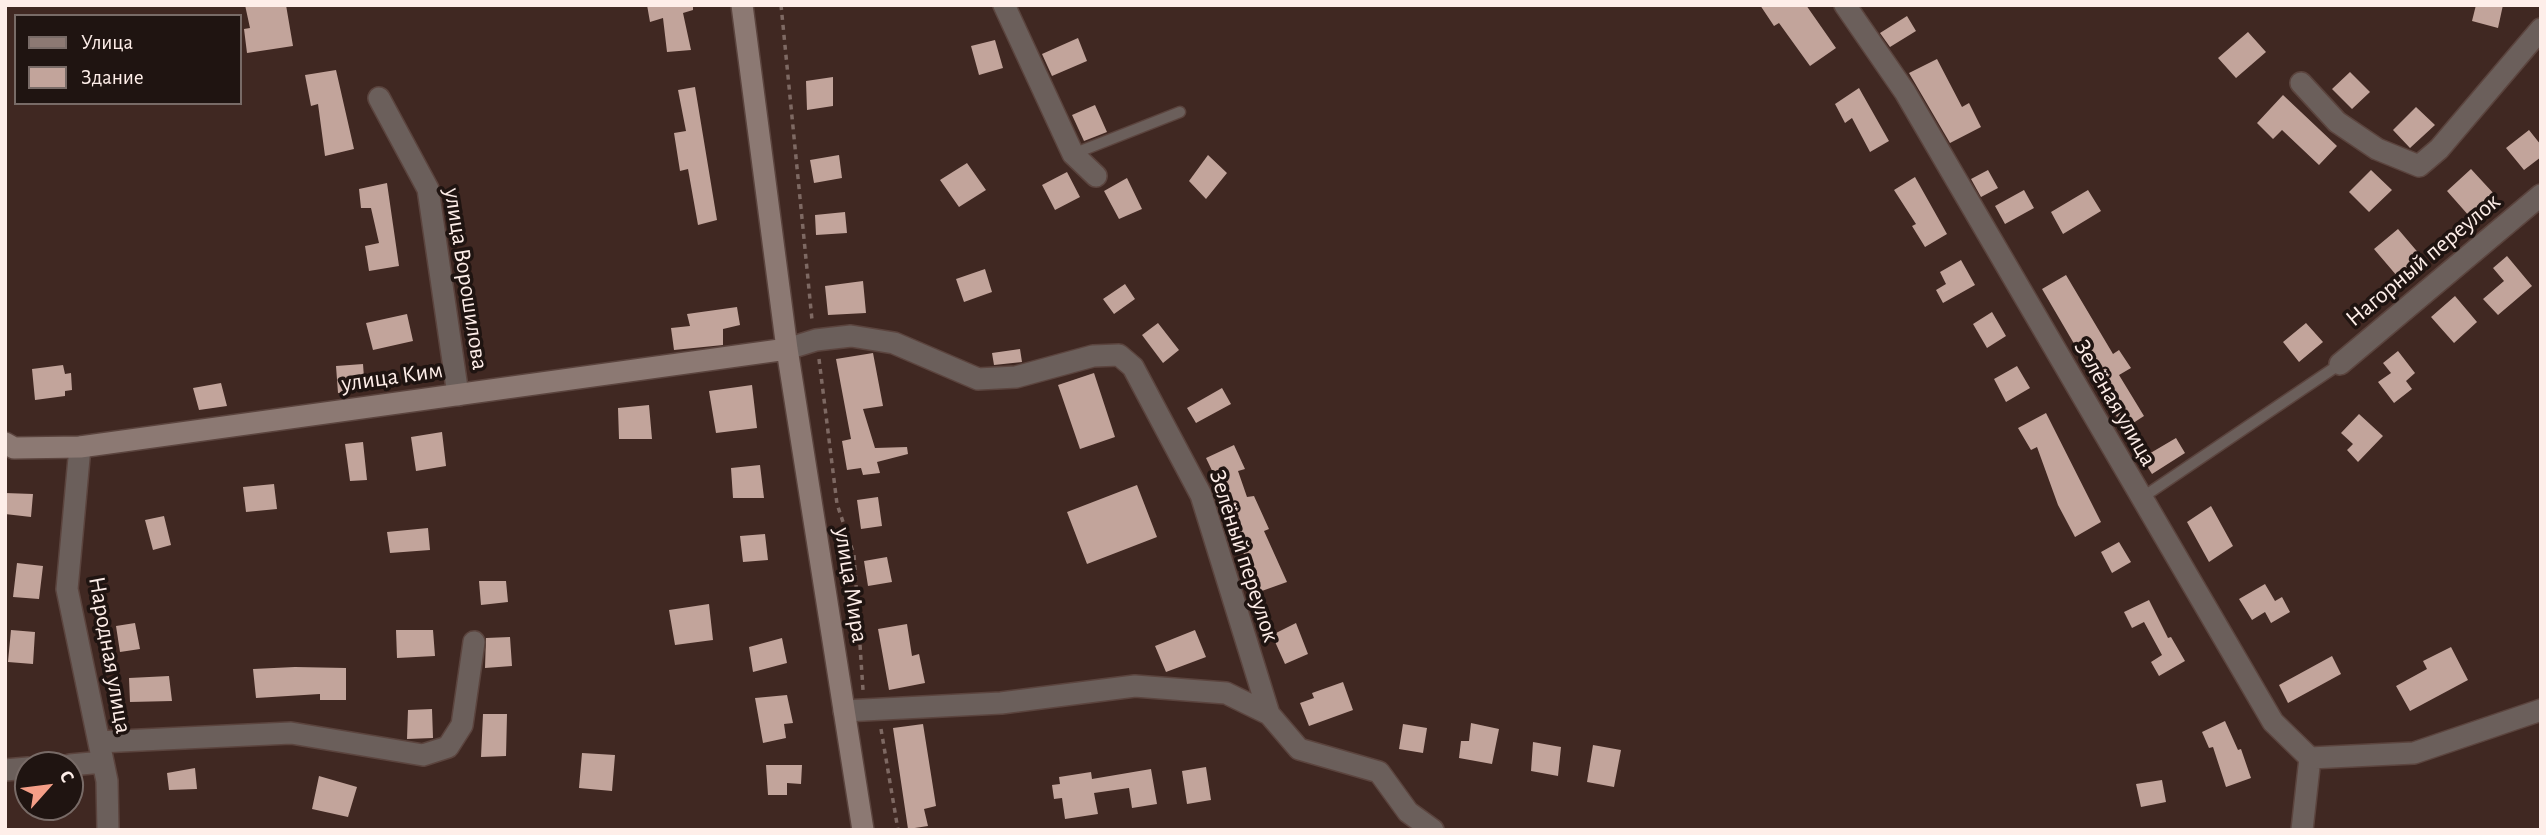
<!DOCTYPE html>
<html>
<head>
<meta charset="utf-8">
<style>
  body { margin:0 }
  #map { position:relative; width:2546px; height:835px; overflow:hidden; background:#402822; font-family:"Alegreya Sans",sans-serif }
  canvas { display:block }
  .frame { position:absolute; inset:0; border:7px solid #feeee9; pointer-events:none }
  .legend { position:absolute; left:14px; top:14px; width:228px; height:91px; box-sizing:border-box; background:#1f1411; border:2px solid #786b67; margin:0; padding:9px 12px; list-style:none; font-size:21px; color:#feeee9 }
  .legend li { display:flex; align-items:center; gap:14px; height:35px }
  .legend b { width:35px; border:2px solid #786b67 }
  .north { position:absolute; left:14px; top:751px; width:70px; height:70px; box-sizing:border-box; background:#1f1411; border:2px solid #786b67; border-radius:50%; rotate:62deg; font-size:19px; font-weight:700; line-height:28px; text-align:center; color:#feeee9 }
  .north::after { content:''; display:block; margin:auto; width:24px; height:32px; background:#f49e87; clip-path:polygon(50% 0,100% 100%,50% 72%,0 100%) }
</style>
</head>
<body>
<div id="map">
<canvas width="2546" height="835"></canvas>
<div class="frame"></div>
<ul class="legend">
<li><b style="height:9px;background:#8c7973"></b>Улица</li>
<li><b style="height:19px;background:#c2a49b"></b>Здание</li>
</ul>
<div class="north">С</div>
</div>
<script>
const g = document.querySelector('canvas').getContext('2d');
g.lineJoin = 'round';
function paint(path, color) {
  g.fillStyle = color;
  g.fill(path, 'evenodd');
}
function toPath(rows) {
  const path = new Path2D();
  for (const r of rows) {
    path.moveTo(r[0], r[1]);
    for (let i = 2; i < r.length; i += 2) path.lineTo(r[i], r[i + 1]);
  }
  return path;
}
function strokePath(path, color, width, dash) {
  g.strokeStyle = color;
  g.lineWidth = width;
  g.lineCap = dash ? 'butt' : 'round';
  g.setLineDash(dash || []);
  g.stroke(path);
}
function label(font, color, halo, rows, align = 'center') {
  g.font = font + ' "Alegreya Sans",sans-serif';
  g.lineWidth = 7;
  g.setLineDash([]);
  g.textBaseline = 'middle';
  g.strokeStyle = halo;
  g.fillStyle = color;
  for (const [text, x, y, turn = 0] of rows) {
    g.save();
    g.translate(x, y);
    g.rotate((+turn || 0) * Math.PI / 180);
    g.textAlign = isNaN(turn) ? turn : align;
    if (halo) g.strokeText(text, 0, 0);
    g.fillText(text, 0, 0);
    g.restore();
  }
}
paint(toPath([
  [245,5,286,5,293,46,247,53,244,29,250,28],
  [647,5,693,5,693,10,683,13,691,50,667,52,663,18,650,22],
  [1760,5,1806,5,1836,48,1810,66,1779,23,1774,26],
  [2476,5,2503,5,2498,28,2472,21],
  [1907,16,1916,31,1890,47,1880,33],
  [2248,32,2266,52,2236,78,2218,58],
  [1078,38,1087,61,1052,76,1042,54],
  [995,40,1003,68,979,75,971,46],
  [1937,59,1962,107,1969,103,1981,127,1950,143,1909,73],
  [336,70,354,149,325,156,318,104,311,106,305,75],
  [2350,72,2370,92,2352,109,2332,89],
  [833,77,833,106,807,110,806,81],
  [695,87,717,220,698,225,688,169,680,171,674,133,686,131,678,90],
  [1859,88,1889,141,1870,152,1852,118,1845,123,1835,104],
  [2283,95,2337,146,2319,165,2282,130,2273,139,2257,123],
  [1095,105,1107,132,1084,141,1072,115],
  [2416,107,2435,125,2410,148,2393,130],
  [2529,130,2541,145,2541,157,2524,170,2506,148],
  [839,155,842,178,814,183,810,160],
  [1208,155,1227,173,1206,199,1189,181],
  [967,163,986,190,959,207,940,180],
  [2471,169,2495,195,2470,217,2447,191],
  [1988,170,1998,188,1981,197,1971,179],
  [2371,170,2392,190,2369,212,2349,192],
  [1067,172,1080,197,1055,210,1042,185],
  [1915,177,1947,234,1925,247,1912,226,1916,224,1894,190],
  [1127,178,1142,209,1119,219,1104,191],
  [387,183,399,266,369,271,365,246,379,243,371,208,361,208,359,189],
  [2024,190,2034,208,2005,224,1995,206],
  [2088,190,2101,211,2063,234,2051,212],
  [845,212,847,233,816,235,815,215],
  [2398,229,2421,256,2397,276,2374,249],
  [2507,256,2532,286,2498,315,2483,299,2504,281,2493,268],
  [1961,260,1975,285,1943,303,1936,290,1946,284,1940,272],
  [985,269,992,292,964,302,956,279],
  [2066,275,2113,354,2119,350,2131,368,2119,375,2144,416,2124,429,2042,289],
  [863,281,866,313,828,315,825,286],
  [1125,284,1135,299,1114,314,1103,299],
  [2455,296,2477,322,2454,343,2431,317],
  [737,307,740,325,723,329,723,345,674,350,671,328,690,326,687,314],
  [1992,312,2006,336,1987,348,1973,324],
  [407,314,413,341,373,350,366,323],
  [1158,323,1179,350,1163,363,1142,335],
  [2306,323,2323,342,2299,362,2283,342],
  [1020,349,1022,362,994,365,992,353],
  [2398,351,2415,373,2406,381,2412,389,2394,403,2378,382,2391,373,2383,363],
  [873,353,883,406,863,409,875,448,907,447,908,454,877,462,880,473,863,475,861,468,847,470,842,441,851,439,836,359],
  [363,364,365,391,338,393,336,366],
  [63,365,65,374,71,373,72,390,65,391,65,396,35,400,32,369],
  [2017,366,2030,388,2006,402,1994,379],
  [1094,373,1115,437,1080,449,1058,385],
  [221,383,227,406,199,410,193,388],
  [752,385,757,428,716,433,709,391],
  [1222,388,1231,404,1196,423,1187,408],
  [649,405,652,439,619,439,618,408],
  [2046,413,2101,522,2075,537,2058,505,2037,447,2031,450,2018,428],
  [2359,414,2383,436,2358,462,2347,450,2353,444,2341,433],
  [442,432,446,466,416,471,411,437],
  [2176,438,2185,453,2152,474,2142,458],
  [363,442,367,480,350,481,345,444],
  [1234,445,1245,469,1238,471,1247,497,1254,496,1269,529,1264,531,1287,582,1259,592,1226,510,1230,506,1221,479,1217,481,1206,458],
  [760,465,764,498,733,498,731,468],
  [274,484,277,509,246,512,243,487],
  [1137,485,1157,537,1087,564,1067,512],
  [5,493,33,494,31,517,5,514],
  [878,497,882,526,861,529,857,500],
  [2211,506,2233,546,2209,562,2187,522],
  [164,516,171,545,153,550,145,520],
  [428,528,430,550,390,553,387,532],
  [765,534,768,560,743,562,740,536],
  [2119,542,2131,562,2112,573,2101,552],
  [887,557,892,582,868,586,864,561],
  [17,563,43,566,39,599,13,597],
  [479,581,506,581,508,602,481,605],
  [2265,584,2275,601,2282,597,2290,612,2271,623,2265,612,2252,620,2239,599],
  [2149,600,2168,638,2171,637,2185,661,2159,676,2151,662,2162,655,2144,622,2132,628,2124,612],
  [709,604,713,640,675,645,669,610],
  [135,623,140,649,120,652,116,626],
  [1296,623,1308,654,1285,664,1272,635],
  [907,624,912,656,919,654,925,683,889,690,878,629],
  [11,630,35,632,33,664,8,662],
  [396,630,433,630,435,656,397,658],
  [1195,630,1206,657,1166,672,1155,646],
  [510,637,512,666,485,668,486,638],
  [782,638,787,663,753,672,749,647],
  [2451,647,2468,680,2410,711,2396,686,2427,669,2423,661],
  [2332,656,2341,674,2288,703,2279,685],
  [295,667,346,668,346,700,320,700,320,694,256,698,253,669],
  [169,676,172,701,130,702,129,678],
  [1343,682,1353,710,1309,726,1300,703,1314,698,1312,693],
  [787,695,793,723,784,724,786,738,763,743,755,698],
  [432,709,433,738,407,739,408,710],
  [483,714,507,714,506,756,481,757],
  [2225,721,2238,750,2241,749,2251,778,2226,787,2213,747,2209,748,2202,732],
  [1471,723,1499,729,1492,764,1459,758,1461,741,1469,741],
  [923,724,936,806,924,809,928,826,908,829,893,728],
  [1403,724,1427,728,1423,753,1399,749],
  [1533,742,1561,747,1558,776,1531,771],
  [1593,745,1621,750,1614,787,1587,782],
  [582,753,615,755,612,791,579,788],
  [766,765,802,765,801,784,787,783,787,795,768,795],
  [1206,767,1211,800,1187,804,1182,771],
  [195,768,197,789,169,790,167,773],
  [1151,769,1157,804,1132,808,1129,788,1094,793,1098,814,1065,819,1062,798,1054,799,1052,785,1060,784,1059,777,1091,772,1092,779],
  [319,776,357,787,348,817,312,809],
  [2162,780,2166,802,2141,807,2136,784]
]), '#c2a49b');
const lane = toPath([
  [1073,154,1180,112],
  [2140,499,2340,364]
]);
const street = toPath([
  [1004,5,1073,154,1096,176],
  [1845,5,1905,92,2273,722,2310,758],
  [2301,83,2337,122,2377,149,2419,166,2439,149,2541,29],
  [379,98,428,189,458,395],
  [787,349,816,340,851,336,894,343,978,379,1016,377,1093,356,1119,355,1133,367,1201,495,1269,714],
  [2340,364,2541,195],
  [80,447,67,589,107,781,108,830],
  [844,711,1001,703,1135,686,1226,693,1269,714,1299,749,1379,772,1408,812,1433,830],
  [99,742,291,733,423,755,448,747,462,725,474,642],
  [2310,758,2414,753,2541,710],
  [70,765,103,762],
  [5,770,28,768],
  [2302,830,2310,758]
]);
const secondary = toPath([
  [742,5,787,349,863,830],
  [5,443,14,448,80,447,787,349]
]);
strokePath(lane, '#5b443e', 13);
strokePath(street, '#5b443e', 24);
strokePath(secondary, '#5b443e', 24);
strokePath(toPath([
  [781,5,812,320],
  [819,359,837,504,854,555,863,690],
  [881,729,898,830]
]), '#7e6963', 3.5, [5, 5]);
strokePath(lane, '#6b5f5b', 10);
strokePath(street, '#6b5f5b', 21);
strokePath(secondary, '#8c7973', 21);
label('24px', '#feeee9', '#1f1411', [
  ["Нагорный переулок",2423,260,-40],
  ["улица Ворошилова",466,279,81],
  ["улица Ким",392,377,-8],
  ["Зелёная улица",2115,403,60],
  ["Зелёный переулок",1244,556,72],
  ["улица Мира",851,585,81],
  ["Народная улица",110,655,80]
]);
</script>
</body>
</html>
